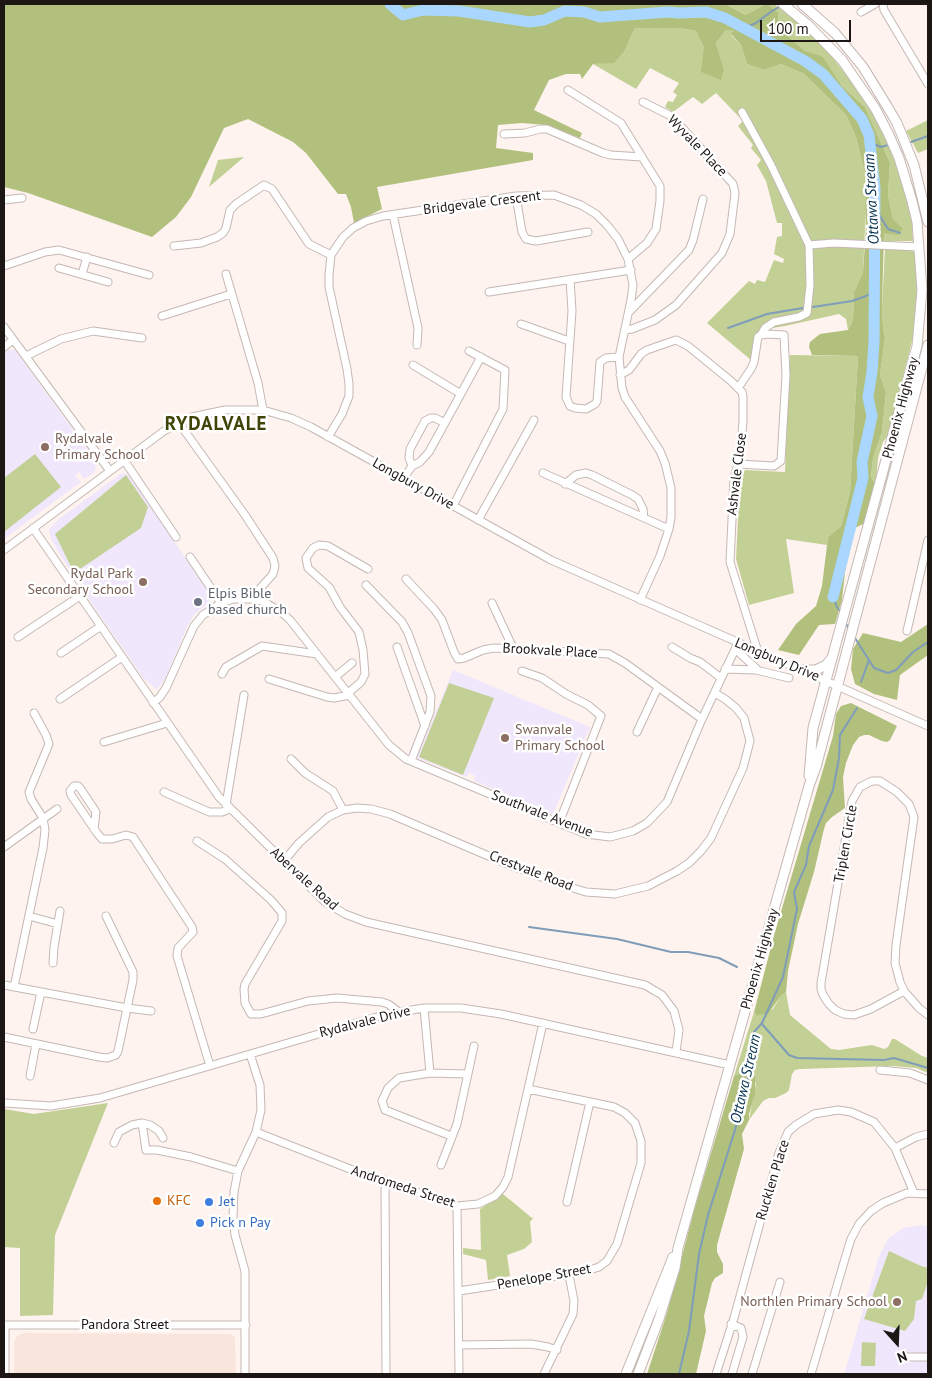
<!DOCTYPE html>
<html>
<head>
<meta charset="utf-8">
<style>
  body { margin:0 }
  #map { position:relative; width:932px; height:1378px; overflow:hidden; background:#fef3ef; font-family:"PT Sans",sans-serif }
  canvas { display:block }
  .frame { position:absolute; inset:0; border:5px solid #1c1715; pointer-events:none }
  .north { position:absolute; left:872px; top:1318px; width:50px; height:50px; -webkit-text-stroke:4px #fff; paint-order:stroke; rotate:160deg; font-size:14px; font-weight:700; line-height:20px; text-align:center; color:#1c1715 }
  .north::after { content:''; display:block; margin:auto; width:18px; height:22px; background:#1c1715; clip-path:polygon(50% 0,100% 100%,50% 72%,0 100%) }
  .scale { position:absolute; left:760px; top:20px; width:91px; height:22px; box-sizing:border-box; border:2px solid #1c1715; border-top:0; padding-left:6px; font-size:15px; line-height:18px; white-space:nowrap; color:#1c1715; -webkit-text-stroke:4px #fff; paint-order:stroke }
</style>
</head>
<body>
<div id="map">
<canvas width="932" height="1378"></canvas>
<div class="frame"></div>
<div class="north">N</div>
<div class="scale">100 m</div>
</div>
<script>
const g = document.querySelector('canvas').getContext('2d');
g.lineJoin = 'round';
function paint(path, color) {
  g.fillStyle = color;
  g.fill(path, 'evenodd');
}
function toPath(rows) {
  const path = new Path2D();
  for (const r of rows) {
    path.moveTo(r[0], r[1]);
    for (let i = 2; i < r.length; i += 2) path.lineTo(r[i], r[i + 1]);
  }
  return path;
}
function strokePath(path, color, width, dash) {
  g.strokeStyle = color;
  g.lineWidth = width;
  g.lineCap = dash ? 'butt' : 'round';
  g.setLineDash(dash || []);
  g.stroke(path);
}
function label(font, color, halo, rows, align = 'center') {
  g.font = font + ' "PT Sans",sans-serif';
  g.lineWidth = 5;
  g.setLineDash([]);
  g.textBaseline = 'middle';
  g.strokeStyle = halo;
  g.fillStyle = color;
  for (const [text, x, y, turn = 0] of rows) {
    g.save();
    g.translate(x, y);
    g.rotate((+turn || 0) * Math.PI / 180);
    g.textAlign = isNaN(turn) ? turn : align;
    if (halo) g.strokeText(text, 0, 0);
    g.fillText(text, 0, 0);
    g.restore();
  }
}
paint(toPath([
  [24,1333,230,1334,234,1336,235,1339,236,1374,14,1374,14,1341,18,1335]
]), '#fae5dc');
paint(toPath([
  [5,349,15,350,97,463,94,473,84,479,79,472,75,475,81,482,4,539],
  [122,473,129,475,210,594,211,601,193,616,187,627,165,679,157,690,144,679,79,585,84,582,81,578,77,581,72,575,51,539,49,529,59,519],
  [453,670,590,727,553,814,474,781,475,776,470,773,466,777,417,758],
  [921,1225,928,1227,928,1374,844,1374,879,1256,888,1239,903,1228]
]), '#f1e7fc');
paint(toPath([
  [696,4,774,4,804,27,829,53,850,80,871,111,886,139,900,174,912,223,913,241,884,241,884,233,903,228,893,219,888,195,890,163,865,107,842,86,823,58,804,50,779,28,778,13,746,15,729,6],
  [635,28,679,28,696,31,704,48,724,69,716,43,726,30,735,30,731,35,741,45,747,64,764,70,781,64,804,74,846,115,856,137,865,174,866,208,863,272,854,292,853,320,848,330,846,319,839,314,785,326,760,330,754,336,751,360,707,323,749,281,755,284,757,280,765,282,774,260,783,263,784,259,774,254,777,237,782,236,782,223,777,223,766,181,757,165,761,160,751,148,753,145,738,126,743,121,716,93,702,104,693,97,673,112,665,107,668,101,673,102,677,95,673,92,679,83,650,68,636,89,593,64,614,62,624,52],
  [928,120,928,149,918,153,906,131],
  [244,157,209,187,218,160],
  [898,249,916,252,917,295,914,333,889,434,883,442,878,458,876,482,875,484,871,477,873,458,882,433,886,392,880,375,885,338,883,326,882,307,885,250],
  [790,355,858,356,850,492,841,526,828,537,827,545,786,539,794,593,749,605,736,559,740,480,745,470,785,472],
  [35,454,61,487,4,532,4,478],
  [126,475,148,507,141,528,74,573,55,534],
  [449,683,494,698,463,775,419,757],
  [786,992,790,1015,831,1049,839,1050,872,1045,884,1049,888,1047,892,1039,895,1039,922,1056,928,1058,928,1073,916,1068,893,1066,800,1069,795,1070,792,1074,789,1090,786,1093,775,1098,769,1098,763,1101,749,1120,756,1083,734,1076,754,1012,756,1015,773,1009,780,997],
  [108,1103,55,1235,53,1315,20,1316,20,1248,4,1247,4,1109,34,1114],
  [503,1194,532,1218,534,1217,530,1222,532,1242,524,1249,507,1255,510,1276,488,1280,486,1260,463,1254,463,1248,481,1250,480,1209],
  [889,1251,921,1266,928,1268,928,1281,922,1299,916,1301,914,1319,905,1331,864,1319],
  [862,1342,876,1343,875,1366,861,1366]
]), '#c2d095');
paint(toPath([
  [4,4,698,4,727,5,746,15,767,4,778,13,779,28,804,50,823,57,842,86,865,107,890,163,888,195,893,219,903,228,898,235,884,233,882,307,883,326,885,338,880,375,886,392,882,433,873,458,871,477,875,484,865,523,855,528,845,572,842,600,835,624,819,625,799,655,778,650,796,624,816,606,822,586,828,537,841,526,850,492,858,356,812,355,809,347,810,342,820,334,848,330,853,320,854,292,863,272,866,227,865,174,856,137,846,115,804,74,781,64,764,70,747,64,741,45,731,34,734,30,726,30,716,43,724,69,721,80,701,72,704,48,696,31,679,28,635,28,624,52,614,63,593,64,582,79,580,74,566,74,549,80,534,110,582,133,580,138,546,125,522,123,498,125,496,148,533,153,533,160,377,187,382,209,354,223,351,207,346,194,338,194,306,153,293,142,248,119,224,128,191,197,176,217,152,237,28,193,4,187],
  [928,624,928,655,900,675,897,700,874,694,855,684,851,669,853,649,863,633,901,642],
  [851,703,897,726,890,740,887,742,882,741,869,735,864,735,859,737,853,745,846,763,843,777,845,808,832,817,826,823,824,829,814,872,798,924,788,971,786,992,780,997,768,1014,756,1015,754,1012,775,932,833,736,836,714,841,706],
  [747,1072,755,1076,755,1094,749,1114,749,1120,742,1134,744,1149,717,1245,717,1252,723,1264,723,1273,715,1278,712,1283,704,1316,706,1331,696,1374,647,1374,667,1313,695,1207,734,1076]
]), '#b1c07d');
strokePath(toPath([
  [745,28,756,23,772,11,779,7],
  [869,142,881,147,888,145],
  [911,142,928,136],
  [875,208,888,229,900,233],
  [813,307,852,301,866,296,875,291],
  [728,328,767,314,803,308],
  [833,597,837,607,840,611],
  [847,625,848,628],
  [855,638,869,660,861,682],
  [869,660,874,668,888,673,896,670,913,652,928,642],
  [529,927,617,939,671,952,688,952,719,958,737,967],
  [762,1024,789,1055,797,1058,884,1060,894,1058,928,1068],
  [679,1374,689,1331,699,1254,708,1215,735,1130,743,1099,751,1067,751,1048,754,1032,762,1023,783,977,797,909,794,892,806,865,809,846,833,790,839,758,840,735,857,708]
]), '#7f9db9', 2);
strokePath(toPath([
  [390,4,403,15,423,10,459,11,530,22,544,20,565,11,584,12,600,17,668,12,679,13,706,12,725,18,805,61,823,74,862,119,869,135,875,188,874,342,872,372,868,397,872,416,862,462,863,478,833,597]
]), '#aad7ff', 11);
const minor = toPath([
  [883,4,884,10,928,84],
  [861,12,875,4],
  [568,90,621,123,660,186,660,201,656,229,647,243,628,259],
  [742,112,771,165,809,245,834,243,919,247],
  [504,134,525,133,540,129,547,129,603,153,611,155,642,157],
  [516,196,522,232,526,239,536,241,588,232],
  [4,200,22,198],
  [393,215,418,328,417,345],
  [174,246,201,243,217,237,223,233,226,228,230,210,236,204,264,185,272,189,309,244,331,255],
  [4,266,45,252,59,250,149,275],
  [59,268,108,282],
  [82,274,87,257],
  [226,274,258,383,263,410],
  [570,279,572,311,566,397,570,406,575,408,586,409,595,404,597,401,600,362,606,358,619,357],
  [489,292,631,270],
  [629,312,689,250,693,240,703,199],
  [162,316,231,294],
  [521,324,569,341],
  [4,327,110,471],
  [625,330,632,329,655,320,676,305,722,253,730,234,735,193,733,184,677,122,669,115,643,102],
  [761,335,765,328,774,322,799,317,807,313,810,285,809,245],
  [4,347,13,340],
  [26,356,61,339,93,331,142,338],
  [413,365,461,394],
  [620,375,629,370,641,354,647,350,676,340,688,346,731,381,742,392,743,397,743,421,740,457,734,478,730,562,758,652],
  [738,388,751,369,754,362,758,337,761,335,767,334,784,335,786,375,781,461,774,466,738,464],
  [179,423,245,515,273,558,275,566,273,574,257,592,252,599],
  [328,437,342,414,349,396,349,384,347,369,329,287,329,275,331,255,343,237,353,228,366,221,383,216,516,196,554,195,581,205,596,214,607,225,618,239,628,259,633,285,631,300,619,357,622,388,625,397,660,451,665,463,671,488,671,517,669,529,660,556,640,600],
  [124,460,176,537],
  [412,466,409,458,410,449,425,421,431,418,435,418,445,423],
  [543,473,669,529],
  [403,479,412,466,420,462,429,452,481,357],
  [565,484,576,475,586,473,592,475,632,495,638,499,643,509,644,518],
  [453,506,503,409,505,370,469,351],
  [478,520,534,420],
  [33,528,219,797,325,902,345,914,366,922,645,985,662,995,674,1011,679,1030,676,1052],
  [4,550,164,431,179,423,192,417,225,410,263,410,291,418,311,427,551,560,928,726],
  [190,557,221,603],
  [406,579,434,609,442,620,454,652,458,659,464,658,483,650,494,648,609,654,625,663,702,719],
  [366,585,402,622,408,633,431,696,430,712,411,761],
  [492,603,513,648],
  [907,631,928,540],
  [18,637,80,596],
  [397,647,425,726],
  [672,647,690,658,700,662,721,678],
  [735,649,758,670],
  [61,653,101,626],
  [725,669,756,670,789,678],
  [522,671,542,678,566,694,588,705,601,716,559,823],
  [222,674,226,667,262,646,317,654],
  [335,677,352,663],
  [269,679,327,697,334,698,350,695],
  [348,693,361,682,365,674,363,650,359,632,340,607,329,587,308,568,306,558,313,548,319,545,328,546,368,569],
  [60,699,122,657],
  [153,703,160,697,166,688,189,637,194,626,203,615,221,603,234,599,252,599,262,601,280,611,290,620,389,745,406,759,586,834,610,837,633,831,647,823,667,802,702,719,738,643],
  [637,732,658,687],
  [104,742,167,723],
  [291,759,305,773,333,791,343,810],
  [164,792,209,812,222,812,230,809],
  [226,805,244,695],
  [94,829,96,812,80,788,78,786,74,786,70,791,71,795,97,833,102,839,112,839,126,835,133,837,192,927,193,932,178,948,177,956,210,1066],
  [197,841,225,859,271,900,282,913,282,921,245,984,244,989,245,1003,251,1014,261,1014,308,1001,337,998,382,1002,388,1004,399,1012],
  [4,847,57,809],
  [283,862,299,843,328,817,343,810,357,808,371,809,390,814,512,866,563,885,586,892,615,894,648,886,677,871,689,863,701,851,711,838,743,768,750,741,744,718,736,708,725,699,715,693],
  [29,916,58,924],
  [53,963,54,947,60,911],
  [4,985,127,1008,151,1011],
  [14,987,43,848,45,830,43,818,31,799,29,792,49,744,46,735,34,713],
  [904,991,871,1009,854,1015,844,1014,835,1010,829,1004,823,995,821,989,821,983,852,801,860,787,872,781,880,781,897,792,909,804,914,817,896,945,895,963,900,982,904,991,919,1008,928,1015],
  [424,1008,430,1073],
  [33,1029,41,992],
  [4,1037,99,1057,107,1058,116,1055,118,1051,133,980,133,972,106,916],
  [880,1070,910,1073,928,1080],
  [30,1076,36,1044],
  [4,1103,51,1106,100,1098,380,1016,399,1012,424,1008,461,1008,501,1014,730,1065],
  [142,1123,146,1150,157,1150,191,1157,238,1171],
  [256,1132,350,1169,457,1206,478,1204,495,1196,503,1187,508,1177,543,1023],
  [451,1136,385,1110,382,1101,388,1088,399,1078,430,1073,467,1074],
  [114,1143,119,1132,132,1125,142,1123,150,1125,159,1131,163,1138],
  [895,1148,916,1137,928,1134],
  [441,1165,457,1124,474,1046],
  [385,1180,386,1374],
  [567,1202,590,1102],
  [457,1206,459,1374],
  [459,1291,583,1272,599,1267,607,1261,617,1244,641,1163,641,1141,635,1123,625,1113,614,1107,528,1089],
  [731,1324,741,1328,743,1337,732,1374],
  [4,1325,246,1325],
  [459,1345,531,1344,548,1347,557,1350],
  [903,1357,928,1357],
  [5,1374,5,1325],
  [245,1374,245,1271,235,1235,233,1217,234,1192,238,1171,256,1132,261,1110,260,1085,250,1054],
  [544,1374,573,1314,574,1301,569,1275],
  [716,1374,734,1318,779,1153,788,1132,796,1125,814,1114,838,1110,851,1112,874,1122,895,1148,914,1193],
  [752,1374,780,1282],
  [811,1374,847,1252,851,1239,859,1224,871,1211,883,1203,907,1193,928,1194]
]);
const major = toPath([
  [783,4,808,25,842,60,875,108,888,133,899,158,912,201,917,222,922,290,917,346,813,728,809,776],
  [802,4,835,33,863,67,887,106,897,123,914,165,928,222],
  [800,670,816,670,826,665,831,659],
  [626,1374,673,1257],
  [638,1374,659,1319,675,1268,678,1248,809,786,816,767,928,345]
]);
strokePath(minor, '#c4b8b3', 9);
strokePath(major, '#c4b8b3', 11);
strokePath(minor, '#fff', 7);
strokePath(major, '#fff', 9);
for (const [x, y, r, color] of [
  [45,447,5,"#8d6e63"],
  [143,582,5,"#8d6e63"],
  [198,602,5,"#6b7280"],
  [505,738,5,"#8d6e63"],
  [157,1201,5,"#e8710a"],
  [209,1202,5,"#3f7fe0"],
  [200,1223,5,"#3f7fe0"],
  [897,1302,5,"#8d6e63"]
]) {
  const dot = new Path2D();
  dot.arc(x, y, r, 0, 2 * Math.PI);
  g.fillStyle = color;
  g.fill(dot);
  strokePath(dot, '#fff', 2);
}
label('14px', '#1c1715', '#fff', [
  ["Wyvale Place",697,146,46],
  ["Bridgevale Crescent",482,203,-7],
  ["Phoenix Highway",901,408,-75],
  ["Ashvale Close",737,474,-83],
  ["Longbury Drive",413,484,29],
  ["Brookvale Place",550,651,3],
  ["Longbury Drive",777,660,23],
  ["Southvale Avenue",542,814,21],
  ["Triplen Circle",846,844,-80],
  ["Crestvale Road",531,871,21],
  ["Abervale Road",304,879,42],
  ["Phoenix Highway",760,959,-74],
  ["Rydalvale Drive",365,1022,-14],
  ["Rucklen Place",773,1180,-73],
  ["Andromeda Street",403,1187,18],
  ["Penelope Street",544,1277,-10],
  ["Pandora Street",125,1325]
]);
label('14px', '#785e54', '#fff', [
  ["Rydalvale",55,439],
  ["Primary School",55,455],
  ["Rydal Park",133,574,"right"],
  ["Secondary School",133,590,"right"],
  ["Swanvale",515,730],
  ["Primary School",515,746],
  ["Northlen Primary School",887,1302,"right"]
], 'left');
label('14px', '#5b616d', '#fff', [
  ["Elpis Bible",208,594],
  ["based church",208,610]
], 'left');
label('14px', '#c56008', '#fff', [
  ["KFC",167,1201]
], 'left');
label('14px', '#366cbe', '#fff', [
  ["Jet",219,1202],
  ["Pick n Pay",210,1223]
], 'left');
label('italic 15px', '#012f4e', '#fff', [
  ["Ottawa Stream",872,199,-93],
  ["Ottawa Stream",746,1079,-77]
]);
g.letterSpacing = '1px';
label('bold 19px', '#3e4406', '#fff', [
  ["RYDALVALE",216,425]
]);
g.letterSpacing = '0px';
</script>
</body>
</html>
